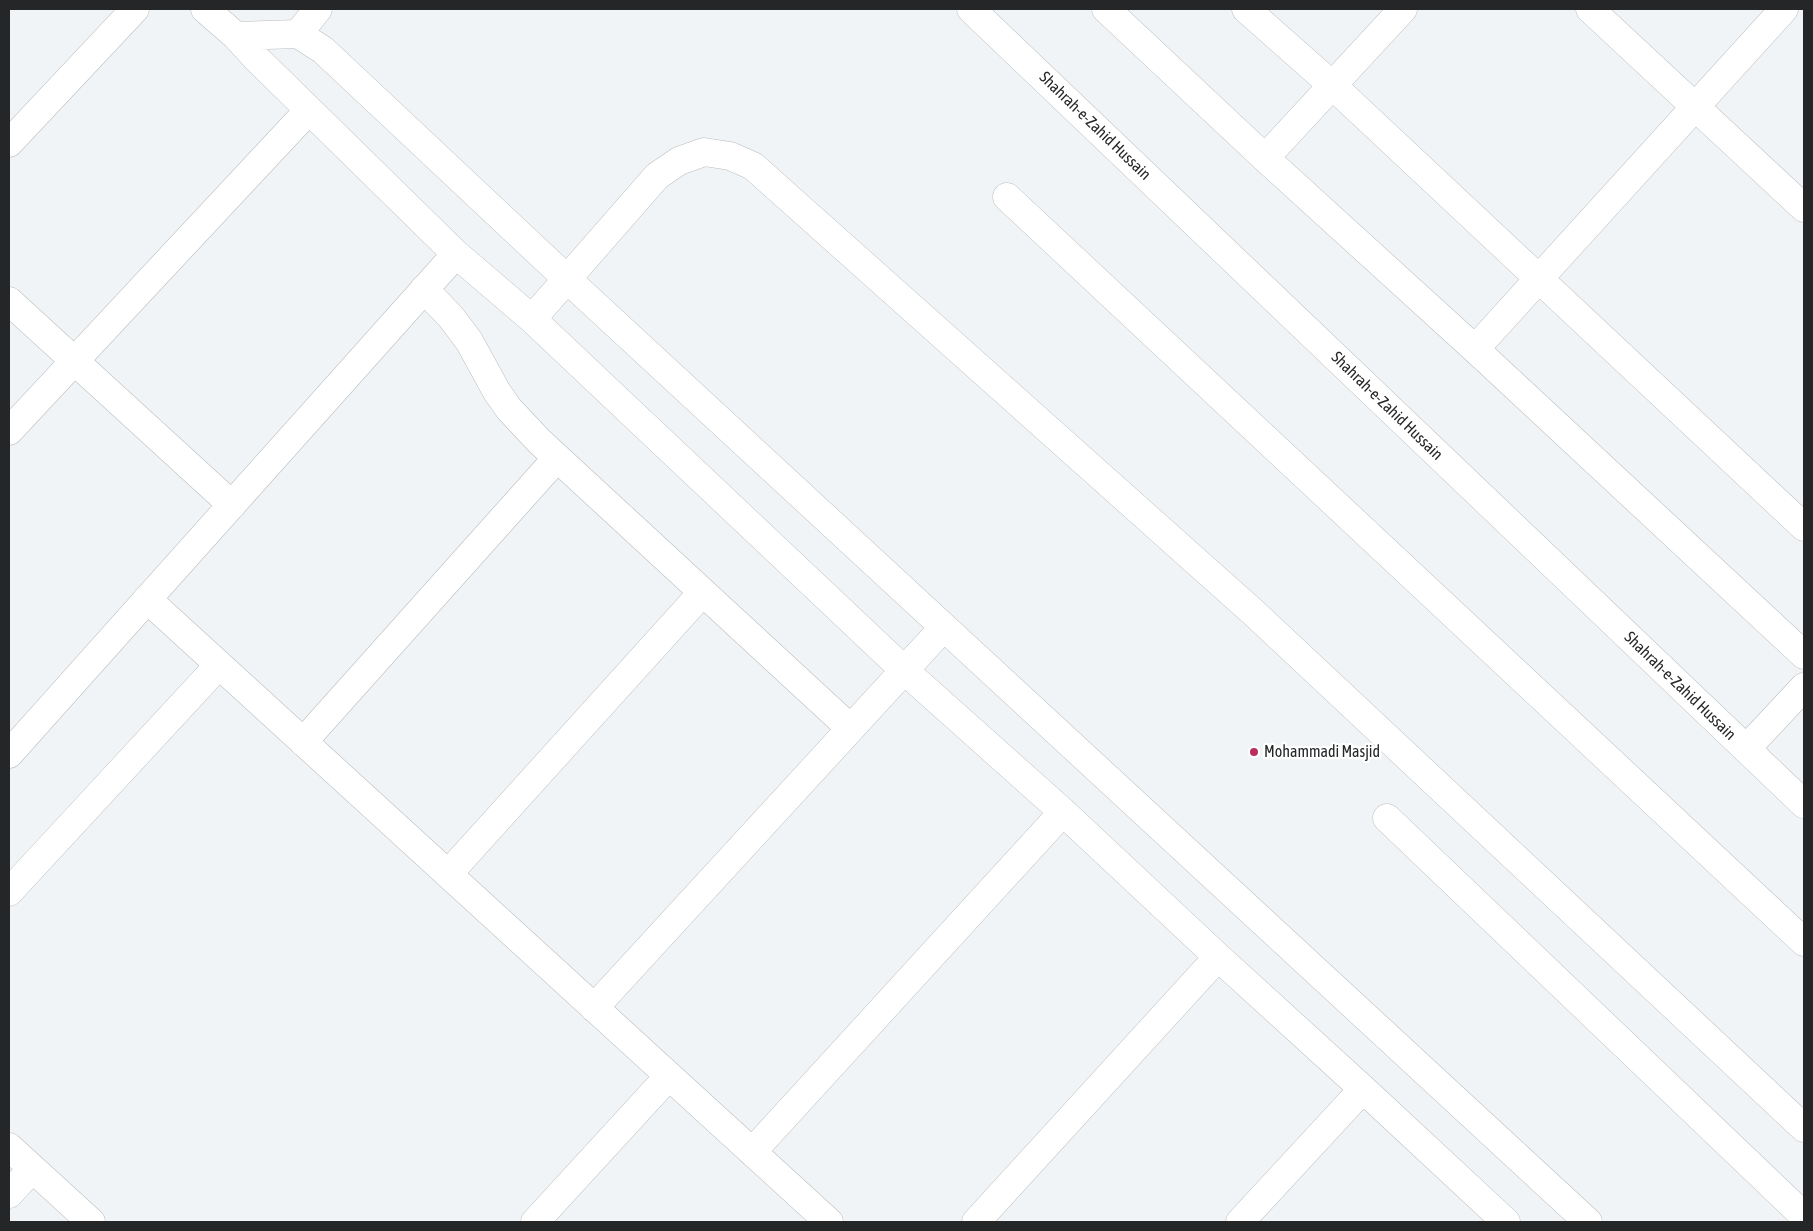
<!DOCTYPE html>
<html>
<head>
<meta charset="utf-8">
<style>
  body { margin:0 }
  #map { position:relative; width:1813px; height:1231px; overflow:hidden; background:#f1f4f6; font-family:"Asap Condensed",sans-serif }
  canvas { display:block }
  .frame { position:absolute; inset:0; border:10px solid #252627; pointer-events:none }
</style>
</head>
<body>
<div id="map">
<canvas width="1813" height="1231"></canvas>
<div class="frame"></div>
</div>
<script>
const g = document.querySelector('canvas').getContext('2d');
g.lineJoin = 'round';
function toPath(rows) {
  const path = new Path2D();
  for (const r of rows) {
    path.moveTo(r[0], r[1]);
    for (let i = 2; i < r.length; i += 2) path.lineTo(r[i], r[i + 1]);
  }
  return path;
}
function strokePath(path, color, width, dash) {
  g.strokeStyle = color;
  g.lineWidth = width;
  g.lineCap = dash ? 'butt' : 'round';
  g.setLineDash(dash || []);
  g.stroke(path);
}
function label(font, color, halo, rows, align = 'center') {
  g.font = font + ' "Asap Condensed",sans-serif';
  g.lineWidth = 4.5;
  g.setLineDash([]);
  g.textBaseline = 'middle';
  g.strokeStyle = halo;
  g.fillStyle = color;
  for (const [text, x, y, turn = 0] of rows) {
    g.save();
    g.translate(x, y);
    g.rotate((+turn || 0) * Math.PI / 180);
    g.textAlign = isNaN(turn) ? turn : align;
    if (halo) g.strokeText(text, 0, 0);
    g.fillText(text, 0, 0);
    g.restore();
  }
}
const minor = toPath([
  [205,9,236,36,257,59,456,254,532,319,905,671,1063,812,1218,957,1363,1089,1506,1222],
  [1246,9,1332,85,1804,527],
  [1590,9,1804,208],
  [298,34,318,9],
  [236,36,298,34,323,50,567,279,1588,1222],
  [9,143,135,9],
  [1265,158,1403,9],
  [1007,197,1804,942],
  [424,289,451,317,469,341,497,392,509,409,539,441,850,728],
  [9,301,232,505],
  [532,319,657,176,679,161,704,152,730,156,753,166,1254,613,1804,1128],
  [1475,349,1784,9],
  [9,431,309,110],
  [147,599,829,1222],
  [303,742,557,458],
  [9,754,456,254],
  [1387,818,1804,1216],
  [448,874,702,593],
  [9,892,219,665],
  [594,1008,944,627],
  [9,1147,91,1222],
  [752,1152,1063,812],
  [9,1194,32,1169],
  [535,1222,669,1076],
  [976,1222,1218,957],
  [1240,1222,1363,1089]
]);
const major = toPath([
  [971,9,1804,804],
  [1106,9,1265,158,1475,349,1804,655],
  [1746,749,1804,687]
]);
strokePath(minor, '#babdbe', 29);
strokePath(major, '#babdbe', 29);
strokePath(minor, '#fff', 28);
strokePath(major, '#fff', 28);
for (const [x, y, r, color] of [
  [1254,752,5,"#bb2d5c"]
]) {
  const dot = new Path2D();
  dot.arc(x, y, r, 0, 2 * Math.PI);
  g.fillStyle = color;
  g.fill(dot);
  strokePath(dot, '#fff', 2);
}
label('16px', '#252627', '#fff', [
  ["Shahrah-e-Zahid Hussain",1095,126,44],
  ["Shahrah-e-Zahid Hussain",1387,406,44],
  ["Shahrah-e-Zahid Hussain",1680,686,44]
]);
label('16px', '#252627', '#fff', [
  ["Mohammadi Masjid",1264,752]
], 'left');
</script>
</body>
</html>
